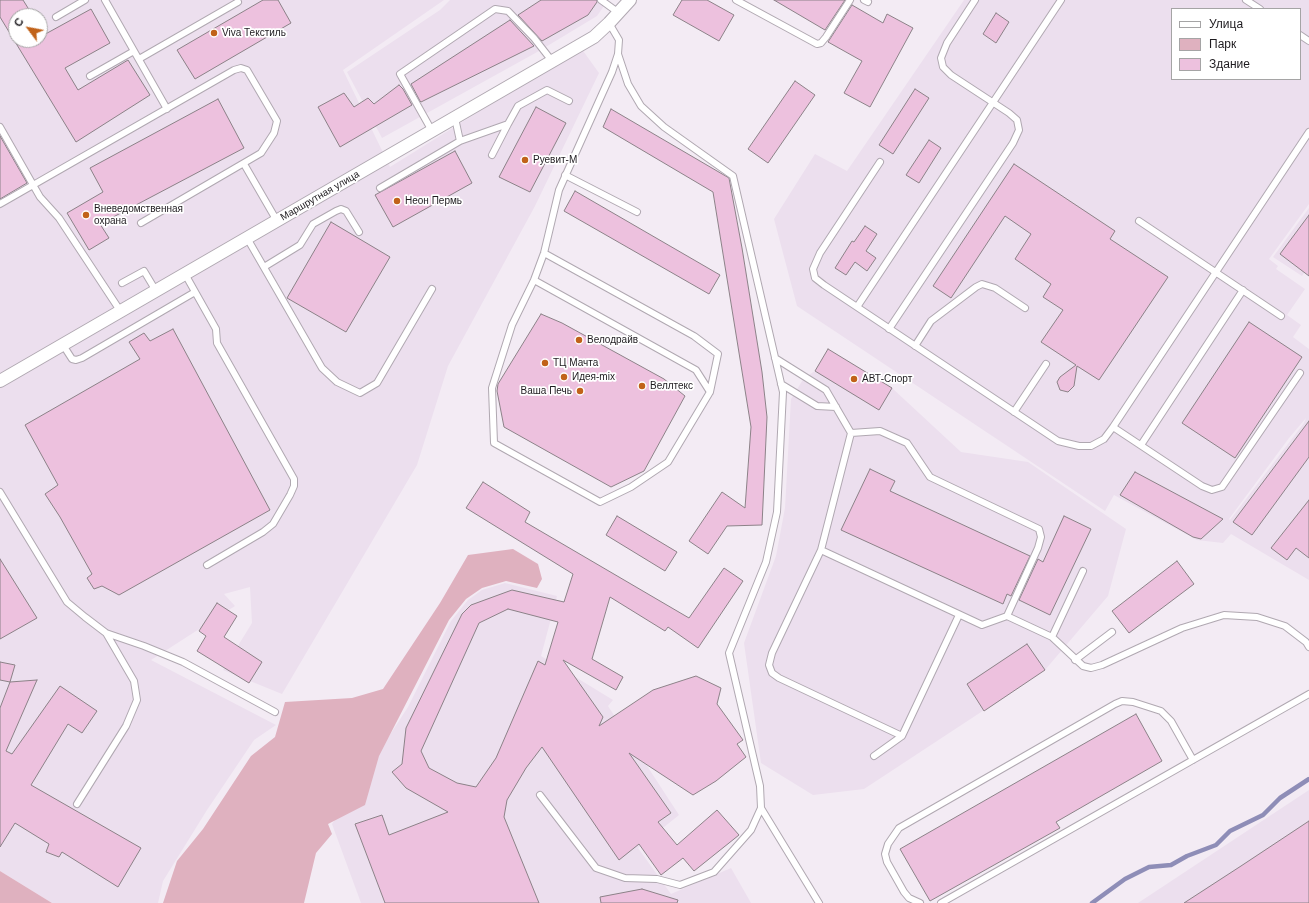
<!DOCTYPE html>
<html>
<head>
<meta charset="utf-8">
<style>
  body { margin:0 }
  #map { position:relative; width:1309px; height:903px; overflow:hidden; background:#f3ebf4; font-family:Helvetica,sans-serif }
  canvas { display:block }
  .legend { position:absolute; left:1171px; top:8px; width:130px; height:72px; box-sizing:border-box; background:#fff; border:1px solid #a5a4a5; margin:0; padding:5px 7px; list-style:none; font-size:12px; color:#1e1b1f }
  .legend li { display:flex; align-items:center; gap:8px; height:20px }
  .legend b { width:20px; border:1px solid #a5a4a5 }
  .north { position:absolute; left:8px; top:8px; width:40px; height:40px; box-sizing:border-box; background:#fff; border:1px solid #a5a4a5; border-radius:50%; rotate:302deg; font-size:11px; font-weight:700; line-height:16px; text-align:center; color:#1e1b1f }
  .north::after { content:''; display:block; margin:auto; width:14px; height:18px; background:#c16219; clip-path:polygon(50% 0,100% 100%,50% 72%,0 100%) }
</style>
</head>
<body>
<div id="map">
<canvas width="1309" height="903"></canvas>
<ul class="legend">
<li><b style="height:5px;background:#fff"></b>Улица</li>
<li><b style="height:11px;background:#dfb1bf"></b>Парк</li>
<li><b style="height:11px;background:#edc1de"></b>Здание</li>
</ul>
<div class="north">С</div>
</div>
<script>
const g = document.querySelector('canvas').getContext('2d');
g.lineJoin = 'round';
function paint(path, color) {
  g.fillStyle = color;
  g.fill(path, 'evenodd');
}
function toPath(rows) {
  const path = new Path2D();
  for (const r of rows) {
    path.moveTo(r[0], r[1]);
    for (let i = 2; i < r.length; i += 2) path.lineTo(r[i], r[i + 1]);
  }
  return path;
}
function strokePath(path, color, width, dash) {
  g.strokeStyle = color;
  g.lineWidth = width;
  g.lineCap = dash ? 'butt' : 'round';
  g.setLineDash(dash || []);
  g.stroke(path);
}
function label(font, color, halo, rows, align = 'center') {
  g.font = font + ' Helvetica,sans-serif';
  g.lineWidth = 3.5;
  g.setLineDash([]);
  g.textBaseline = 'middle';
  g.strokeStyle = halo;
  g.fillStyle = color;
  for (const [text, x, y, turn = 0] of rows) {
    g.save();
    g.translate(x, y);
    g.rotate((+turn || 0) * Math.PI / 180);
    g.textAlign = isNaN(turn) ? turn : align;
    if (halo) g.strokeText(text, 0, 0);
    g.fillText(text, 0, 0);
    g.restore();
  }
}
paint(toPath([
  [0,0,444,0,343,70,390,167,581,48,599,73,535,206,448,366,417,465,282,694,223,670,252,623,250,587,224,594,235,606,151,660,276,725,254,740,207,810,163,881,158,903,52,903,0,871],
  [16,16,40,16,40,40,16,40],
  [450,0,608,0,597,16,539,51,382,138,347,72,440,10],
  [964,0,1309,0,1309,204,1269,259,1278,266,1276,269,1305,289,1287,315,1301,325,1293,337,1309,349,1309,580,1231,534,1223,543,1197,540,1114,495,1105,511,797,306,774,219,815,154,847,171],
  [1172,9,1300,9,1300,79,1172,79],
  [1306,418,1304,423,1230,520,1229,519,1289,438],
  [1309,208,1309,266,1302,276,1273,257],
  [828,349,892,388,961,452,1028,462,1126,529,1108,596,1045,670,864,789,813,795,761,763,744,643,776,556,785,508,791,399,804,378,815,371],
  [505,583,557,596,541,656,613,700,608,706,679,815,638,848,671,894,731,868,751,903,361,903,332,824,408,707,451,621,468,600,482,590],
  [1309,790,1309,903,1138,903]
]), '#ecdfee');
paint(toPath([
  [513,549,538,564,542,579,537,588,506,581,482,588,466,599,449,620,379,756,365,805,328,824,332,834,316,853,304,903,163,903,177,861,203,829,251,756,275,737,285,702,352,698,383,689,440,603,468,555],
  [0,871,52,903,0,903]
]), '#dfb1bf');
strokePath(toPath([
  [1092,903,1125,879,1149,867,1171,865,1187,856,1216,845,1230,831,1263,815,1280,798,1309,779]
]), '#8e8db7', 4.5);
const building = toPath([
  [0,0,23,0,33,16,16,16,16,40,40,40,40,37,91,9,110,43,65,68,78,90,128,60,150,95,76,142,0,17,0,0],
  [263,0,278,0,291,23,195,79,177,50,263,0],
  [541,0,597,0,597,2,588,15,542,41,518,15,541,0],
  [682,0,707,0,734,15,719,41,673,15,682,0],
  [774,0,845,0,825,30,774,0],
  [852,5,883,23,887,14,913,28,870,107,844,93,862,61,828,42,852,5],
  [996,13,1009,22,996,43,983,34,996,13],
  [510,20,534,46,421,102,420,101,411,84,510,20],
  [795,81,815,95,768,163,748,149,795,81],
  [399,85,403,89,412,105,340,147,318,107,344,93,354,107,368,98,374,104,399,85],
  [915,89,929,98,893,154,879,145,915,89],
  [218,99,244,148,100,224,109,238,89,250,67,213,103,192,90,168,218,99],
  [536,107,566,123,530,192,499,177,536,107],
  [611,109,729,178,742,248,762,372,767,417,762,525,727,526,708,554,689,541,722,492,745,508,751,427,713,192,603,127,611,109],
  [0,136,27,183,0,199,0,136],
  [929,140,941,148,919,183,906,175,929,140],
  [455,151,472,183,393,227,375,195,455,151],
  [1014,164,1115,231,1110,239,1168,277,1099,380,1077,366,1074,386,1068,392,1060,390,1057,382,1060,377,1076,365,1041,342,1063,310,1043,297,1051,284,1015,259,1031,234,1005,216,951,298,933,286,1014,164],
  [575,191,720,275,709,294,564,211,575,191],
  [1309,215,1309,276,1280,254,1309,215],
  [331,222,390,257,346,332,287,298,331,222],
  [865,226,877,234,866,251,876,258,867,271,855,262,846,275,835,268,852,241,854,242,865,226],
  [541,314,562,323,664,379,685,396,644,471,611,487,504,427,497,391,498,384,541,314],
  [1249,322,1302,357,1235,458,1182,423,1249,322],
  [173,329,270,510,119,595,102,586,94,589,87,578,92,574,60,517,45,494,58,485,25,425,140,359,129,342,144,333,150,341,173,329],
  [828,349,892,388,879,410,815,371,828,349],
  [1309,421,1309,457,1252,535,1233,522,1309,421],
  [870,469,895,481,890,491,1030,556,1011,596,1007,594,1003,604,841,530,870,469],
  [1135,472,1223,519,1201,539,1193,537,1120,495,1135,472],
  [483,482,530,512,525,522,689,618,724,568,743,581,698,648,668,627,665,631,610,597,592,659,623,677,616,690,563,660,603,717,599,726,653,690,696,676,721,688,717,704,743,740,737,744,746,757,716,781,693,795,629,753,671,813,658,822,677,845,717,810,739,835,694,871,683,858,661,875,639,844,619,860,542,747,526,768,507,800,504,817,539,903,385,903,355,824,382,815,389,835,448,812,406,788,392,772,402,764,406,728,462,614,471,605,512,590,564,602,573,574,466,508,483,482],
  [508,609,558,622,545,665,538,661,496,758,476,787,457,783,429,768,421,751,479,623,508,609],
  [1309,500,1309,558,1296,548,1287,560,1271,548,1309,500],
  [617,516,677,552,665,571,606,535,617,516],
  [1064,516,1091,529,1050,615,1019,600,1038,559,1043,562,1064,516],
  [0,559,37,618,0,639,0,559],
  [1177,561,1194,584,1129,633,1112,611,1177,561],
  [217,603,237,616,224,637,262,662,249,683,197,651,206,636,199,631,217,603],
  [1027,644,1045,670,984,711,967,684,1027,644],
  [0,662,15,665,10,682,0,680,0,662],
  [37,680,6,751,12,754,60,686,97,711,82,733,68,724,31,785,141,848,118,887,62,852,59,857,46,852,49,844,15,823,0,847,0,708,10,682,37,680],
  [1136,714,1162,761,1056,822,1060,828,930,901,900,849,1136,714],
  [1309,821,1309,903,1184,903,1241,866,1309,821],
  [642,889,678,900,677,903,601,903,600,897,642,889]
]);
paint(building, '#edc1de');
strokePath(building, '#8c8288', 1);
const lane = toPath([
  [105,0,167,109],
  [601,0,619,13],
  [736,0,817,44,821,43,826,37,850,0],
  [864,0,868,2],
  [1246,0,1260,9],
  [56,17,85,0],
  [609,23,619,40,618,54,628,84,641,106,664,127,733,176,783,392,777,512,766,562,729,653,760,786,761,808,819,903],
  [1300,35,1309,41],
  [139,59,238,2],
  [90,76,134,51],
  [455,118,460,141],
  [508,124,518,106,547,90,569,101],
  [0,127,40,197,59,218,121,312],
  [432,131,400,74,495,9,508,11,534,38,552,61],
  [880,162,820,253,813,269,815,278,824,285,1058,441,1079,446,1091,446,1104,439,1113,427,1309,132],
  [244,164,277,221],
  [565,175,637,212],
  [380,188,460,141,508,124,492,155],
  [0,204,234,70,241,68,247,70,277,121,274,133,261,153,141,223],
  [1139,221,1281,316],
  [247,238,322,368,337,382,360,393,377,383,432,289],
  [544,253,694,336,718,354,710,392],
  [264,267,300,245,313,224,336,211,341,209,346,211,359,232],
  [185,274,216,329,217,343,294,479,294,486,290,495,273,524,263,532,207,565],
  [534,280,696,370,710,392,668,462,631,487,600,502,494,443,492,388,512,325,534,280,544,253,559,190,612,72,618,54],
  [122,283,144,271,156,291],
  [857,307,1061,0],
  [889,329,1013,143,1019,130,1017,120,1009,113,951,75,943,67,941,58,947,43,975,0],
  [63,345,72,359,76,360,82,358,195,292],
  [915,346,931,321,976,287,982,284,995,288,1025,308],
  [775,358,826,390,851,433,880,431,907,443,930,477,1039,529,1041,537,1038,548,1007,616,1052,637,1083,666,1091,668,1102,665,1182,628,1224,615,1257,617,1285,626,1306,642,1309,647],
  [781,384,817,406,836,407],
  [1014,412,1046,364],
  [1113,427,1202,486,1212,490,1222,487,1300,373],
  [851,433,821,550,772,653,769,665,772,673,779,678,902,736],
  [1141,445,1243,290],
  [0,492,67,602,85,617,106,633,144,646,183,662,275,712],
  [821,550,982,625,1007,616],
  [1052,637,1083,571],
  [1075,660,1112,632],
  [874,756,902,736,959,615],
  [540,795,596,868,625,878,657,879,680,885,714,872,751,830,761,808],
  [77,804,126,726,137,700,134,681,106,633],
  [920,903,909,898,904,892,887,862,885,854,888,844,899,828,1115,704,1122,701,1133,702,1161,711,1171,721,1193,760],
  [941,903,1309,694]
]);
const street = toPath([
  [0,381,594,37,609,23,630,0]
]);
strokePath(lane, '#b0a8b1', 8);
strokePath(street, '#b0a8b1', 14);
strokePath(lane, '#fff', 6);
strokePath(street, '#fff', 12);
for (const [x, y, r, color] of [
  [214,33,4,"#c16219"],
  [525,160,4,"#c16219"],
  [397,201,4,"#c16219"],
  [86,215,4,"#c16219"],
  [579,340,4,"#c16219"],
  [545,363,4,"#c16219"],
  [564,377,4,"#c16219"],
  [854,379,4,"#c16219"],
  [642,386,4,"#c16219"],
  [580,391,4,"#c16219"]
]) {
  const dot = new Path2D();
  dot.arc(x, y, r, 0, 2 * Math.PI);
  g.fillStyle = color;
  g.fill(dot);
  strokePath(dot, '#fff', 1.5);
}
label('10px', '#1e1b1f', '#fff', [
  ["Viva Текстиль",222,33],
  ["Руевит-М",533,160],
  ["Неон Пермь",405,201],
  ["Вневедомственная",94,209],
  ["охрана",94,221],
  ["Велодрайв",587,340],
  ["ТЦ Мачта",553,363],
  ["Идея-mix",572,377],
  ["АВТ-Спорт",862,379],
  ["Веллтекс",650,386],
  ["Ваша Печь",572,391,"right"]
], 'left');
label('10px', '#1e1b1f', '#fff', [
  ["Маршрутная улица",320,196,-30]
]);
</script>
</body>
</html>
